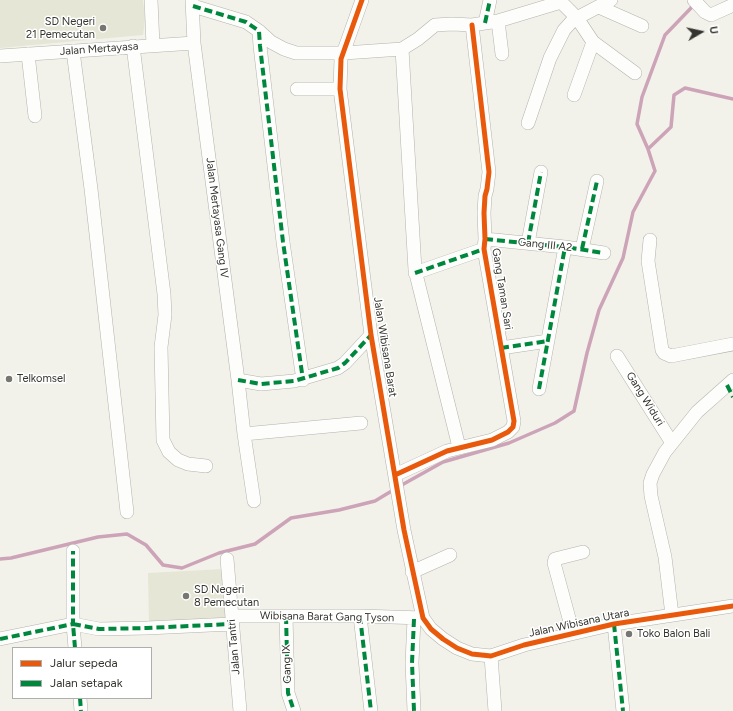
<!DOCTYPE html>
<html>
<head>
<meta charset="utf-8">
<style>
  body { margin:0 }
  #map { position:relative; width:733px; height:711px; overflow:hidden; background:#f2f2ea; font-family:Figtree,sans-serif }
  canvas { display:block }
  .legend { position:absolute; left:12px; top:647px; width:140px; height:52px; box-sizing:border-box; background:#fff; border:1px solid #aeaeac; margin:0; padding:5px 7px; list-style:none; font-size:12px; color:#35352f }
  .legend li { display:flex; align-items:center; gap:8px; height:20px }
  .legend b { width:20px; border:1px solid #aeaeac }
  .north { position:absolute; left:681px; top:12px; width:40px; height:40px; -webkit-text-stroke:3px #fff; paint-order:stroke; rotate:81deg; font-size:11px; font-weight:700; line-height:16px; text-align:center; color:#35352f }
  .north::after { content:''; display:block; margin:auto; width:14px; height:18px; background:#35352f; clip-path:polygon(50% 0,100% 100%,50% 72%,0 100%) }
</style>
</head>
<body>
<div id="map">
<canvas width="733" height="711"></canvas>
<ul class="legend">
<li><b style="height:5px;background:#e8590c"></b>Jalur sepeda</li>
<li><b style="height:5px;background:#00873e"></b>Jalan setapak</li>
</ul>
<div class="north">U</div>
</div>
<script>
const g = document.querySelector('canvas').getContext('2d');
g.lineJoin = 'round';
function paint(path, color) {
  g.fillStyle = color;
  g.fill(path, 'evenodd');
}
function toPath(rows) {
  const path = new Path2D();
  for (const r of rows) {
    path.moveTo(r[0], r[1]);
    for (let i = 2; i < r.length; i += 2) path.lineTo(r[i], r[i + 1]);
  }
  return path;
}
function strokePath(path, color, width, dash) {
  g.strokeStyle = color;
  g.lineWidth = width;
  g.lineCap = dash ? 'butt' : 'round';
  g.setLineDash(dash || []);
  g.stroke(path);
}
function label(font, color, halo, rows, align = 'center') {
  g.font = font + ' Figtree,sans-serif';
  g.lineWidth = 3;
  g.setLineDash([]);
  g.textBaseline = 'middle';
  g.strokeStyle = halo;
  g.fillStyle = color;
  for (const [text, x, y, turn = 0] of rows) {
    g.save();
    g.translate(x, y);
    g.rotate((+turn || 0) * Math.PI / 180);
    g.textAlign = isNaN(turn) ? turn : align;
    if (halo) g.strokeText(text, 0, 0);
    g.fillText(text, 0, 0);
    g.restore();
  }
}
paint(toPath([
  [0,0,143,0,145,21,143,35,0,48],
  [223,569,226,619,149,622,148,573]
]), '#e6e6d6');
strokePath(toPath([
  [648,149,637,124,642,97,665,35,691,8,693,3],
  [400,486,443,462,509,443,555,423,574,411,587,353,599,310,623,258,633,212,655,171,648,149,671,127,674,95,685,88,733,99],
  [0,559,11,558,98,537,127,534,146,545,163,565,182,568,219,553,255,544,291,518,339,510,375,501,395,489]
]), '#cda3b8', 3.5);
const street = toPath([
  [151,0,153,45],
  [192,0,194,43,238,380,244,434,254,501],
  [362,0,341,59,340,89,371,335,404,530,423,618,431,629,443,639,457,648,472,654,491,656,524,645,614,624,733,606],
  [694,0,705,12,711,15,733,5],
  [193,6,246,22,259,31,271,42,284,49,296,53,344,53,402,49,418,39,435,25,452,24,472,25,498,21,561,2,577,18,593,42,635,73],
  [599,7,642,26],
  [498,21,502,54],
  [485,23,490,0],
  [259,31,260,46,283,242,303,380],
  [133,46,164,294,165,315,161,347,163,440,169,452,178,460,188,464,206,466],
  [402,49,415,270,459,447],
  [73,51,91,189,127,512],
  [28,54,35,116],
  [0,56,194,43],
  [297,89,340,89],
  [574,95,593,42],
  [528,123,550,58,564,30,573,20,611,0],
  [485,239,565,247,604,253],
  [650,240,648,261,662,350,664,353,671,356,733,344],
  [528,243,541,172],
  [582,249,597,181],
  [415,273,484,249],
  [501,348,548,341],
  [617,356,672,443],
  [238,380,261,384,294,381,338,368,345,363,371,335],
  [539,389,565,247],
  [244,434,361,423],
  [395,475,447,451,492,440,508,432,513,427,514,421,484,249,485,239,484,213,485,196,487,189,489,172,472,25],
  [227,559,240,711],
  [412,572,450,555],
  [672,615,665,557,651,496,650,483,653,474,665,452,697,412,733,380],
  [232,616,360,616,423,618],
  [286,616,288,693,294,711],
  [360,616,371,711],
  [414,619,412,663,414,711],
  [614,624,623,711],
  [573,633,554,563,555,559,583,552],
  [0,639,73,624,73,551],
  [75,648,73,624,99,629,147,628,232,624],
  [491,656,495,711],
  [80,698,81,711]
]);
strokePath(street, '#b3b3ad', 14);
strokePath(street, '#fdfdfc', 13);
strokePath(toPath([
  [193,6,246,22,259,31,260,46,283,242,303,380],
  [485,23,490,0],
  [485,239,565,247,604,253],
  [528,243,541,172],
  [582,249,597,181],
  [415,273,484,249],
  [501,348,548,341],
  [238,380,261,384,294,381,338,368,345,363,371,335],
  [727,385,733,397],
  [539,389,565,247],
  [286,616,288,693,294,711],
  [360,616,371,711],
  [414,619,412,663,414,711],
  [614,624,623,711],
  [0,639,73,624,73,551],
  [75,648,73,624,99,629,147,628,232,624],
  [80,698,81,711]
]), '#00873e', 4, [8, 4]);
strokePath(toPath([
  [362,0,341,59,340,89,371,335,404,530,423,618,431,629,443,639,457,648,472,654,491,656,524,645,614,624,733,606],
  [395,475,447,451,492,440,508,432,513,427,514,421,484,249,485,239,484,213,485,196,487,189,489,172,472,25]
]), '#e8590c', 5);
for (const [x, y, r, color] of [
  [103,28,4,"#777770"],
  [9,379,4,"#777770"],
  [186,596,4,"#777770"],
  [629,634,4,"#777770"]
]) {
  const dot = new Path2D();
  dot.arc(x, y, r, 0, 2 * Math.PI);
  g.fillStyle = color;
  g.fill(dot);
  strokePath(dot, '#fff', 1.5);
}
label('11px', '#35352f', '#fff', [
  ["SD Negeri",95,22,"right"],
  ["21 Pemecutan",95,35,"right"],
  ["Telkomsel",17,379],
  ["SD Negeri",194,590],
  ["8 Pemecutan",194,603],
  ["Toko Balon Bali",637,634]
], 'left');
label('11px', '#35352f', '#fff', [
  ["Jalan Mertayasa",99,49,-4],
  ["Jalan Mertayasa Gang IV",217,218,83],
  ["Gang III A2",545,245,6],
  ["Gang Taman Sari",502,289,81],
  ["Jalan Wibisana Barat",385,347,81],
  ["Gang Widuri",645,399,58],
  ["Wibisana Barat Gang Tyson",327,617,1],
  ["Jalan Wibisana Utara",579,623,-12],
  ["Jalan Tantri",234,647,-95],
  ["Gang IX",287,664,-92]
]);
</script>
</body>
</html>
